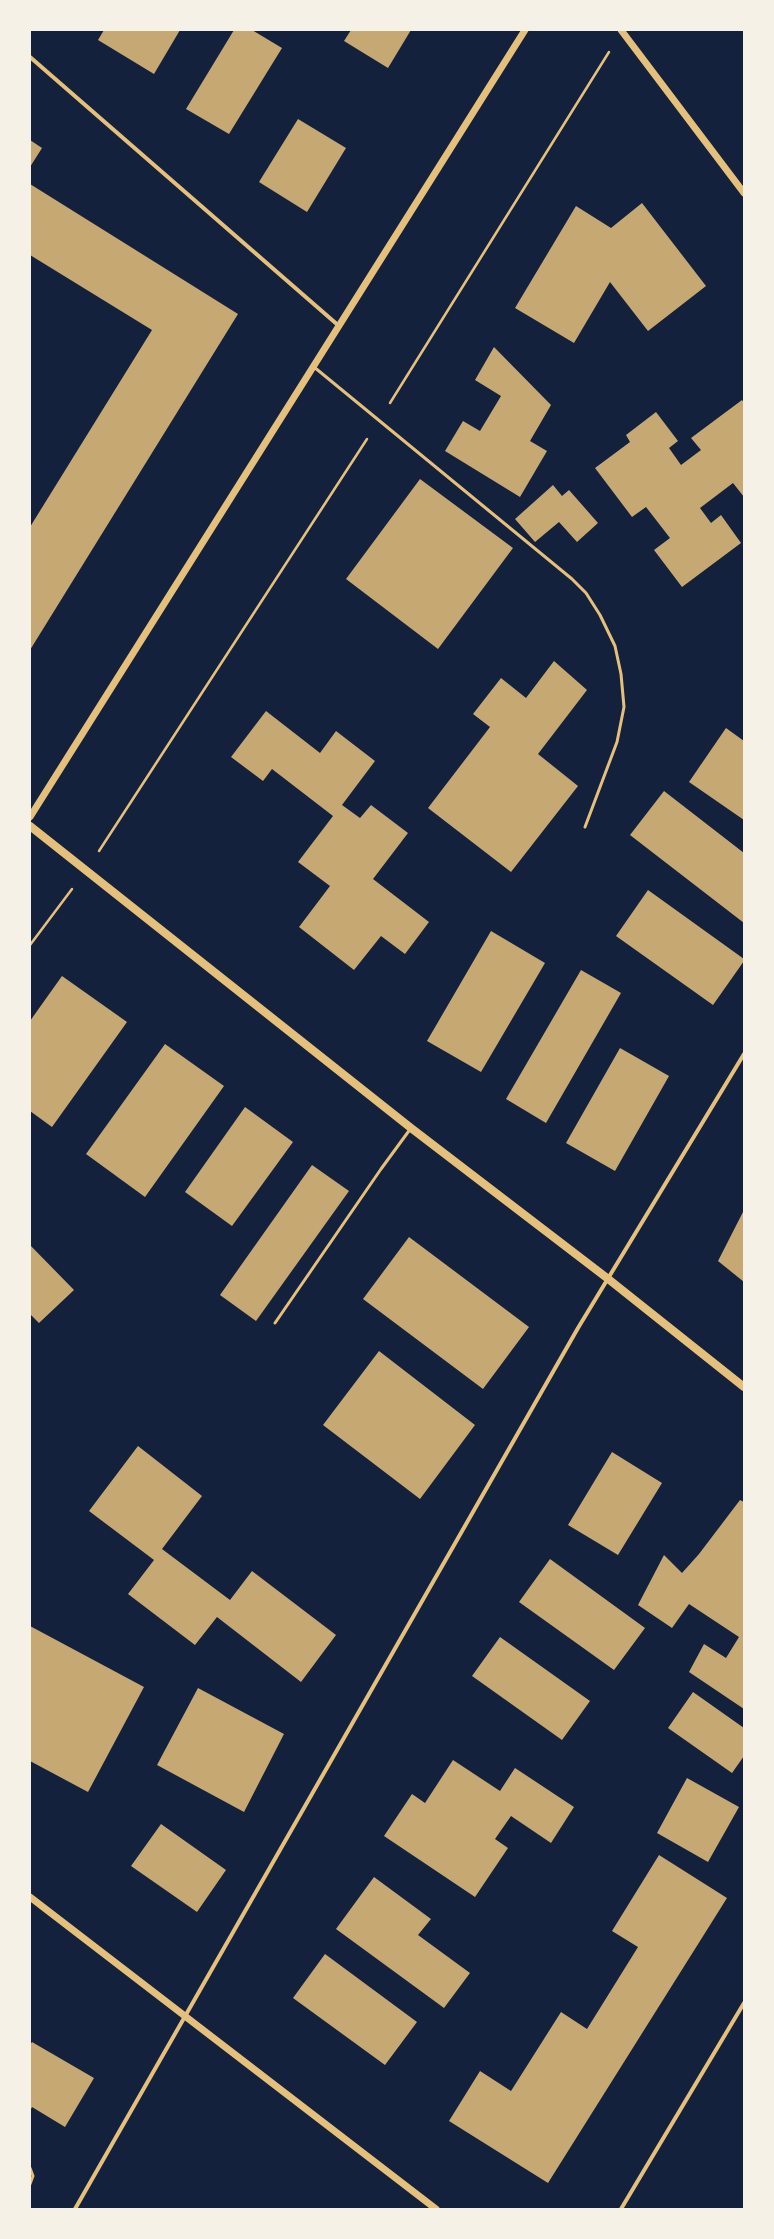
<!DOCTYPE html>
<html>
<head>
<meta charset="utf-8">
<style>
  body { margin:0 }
  #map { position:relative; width:774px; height:2239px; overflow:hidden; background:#14213d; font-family:"DejaVu Sans",sans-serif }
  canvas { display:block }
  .frame { position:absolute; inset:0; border:31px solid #f6f1e7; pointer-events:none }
</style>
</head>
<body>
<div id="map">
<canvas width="774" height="2239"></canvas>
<div class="frame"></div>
</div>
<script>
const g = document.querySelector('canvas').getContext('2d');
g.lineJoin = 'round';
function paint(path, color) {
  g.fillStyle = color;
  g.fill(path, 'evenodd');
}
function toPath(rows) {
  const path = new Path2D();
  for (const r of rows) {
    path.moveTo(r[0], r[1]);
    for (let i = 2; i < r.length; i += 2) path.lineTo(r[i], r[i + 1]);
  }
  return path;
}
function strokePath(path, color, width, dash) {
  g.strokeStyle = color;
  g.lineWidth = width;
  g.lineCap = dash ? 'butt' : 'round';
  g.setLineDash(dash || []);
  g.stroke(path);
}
paint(toPath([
  [104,30,180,30,154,74,98,40],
  [234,30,252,30,282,48,229,134,186,109],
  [351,30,411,30,388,68,344,41],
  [298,119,346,148,307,212,259,182],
  [30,140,42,148,30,167],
  [30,184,238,314,30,650,30,527,152,330,30,255],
  [642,203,706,286,648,331,610,282,574,343,515,308,576,206,611,228],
  [494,347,551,405,530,441,547,451,520,497,445,451,463,421,480,431,501,396,475,380],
  [742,400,744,403,744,497,733,483,700,508,711,523,721,515,741,543,682,587,654,550,670,538,646,507,632,517,595,468,630,442,626,435,656,412,678,441,669,448,681,465,701,450,691,438],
  [420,479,513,548,438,649,346,579],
  [553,485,562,496,569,490,598,523,577,542,559,522,535,542,515,519],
  [554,661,587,690,538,754,578,786,511,872,428,808,490,727,473,714,501,678,526,698],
  [266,711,320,753,336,731,375,761,342,805,360,818,371,805,408,833,373,879,429,922,405,954,381,936,354,970,299,927,330,886,298,862,333,816,272,769,263,781,231,757],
  [726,728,744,741,744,820,689,782],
  [664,791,744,853,744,923,630,835],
  [648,890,744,959,744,961,713,1005,616,936],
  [491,931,545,963,481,1072,427,1041],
  [581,970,621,993,546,1123,506,1099],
  [62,976,127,1022,52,1127,30,1111,30,1021],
  [165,1044,224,1086,145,1197,86,1154],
  [620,1048,669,1076,615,1171,566,1143],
  [245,1107,293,1142,232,1226,185,1192],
  [312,1165,349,1191,256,1321,220,1295],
  [744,1210,744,1282,718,1261],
  [409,1237,529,1327,483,1389,363,1299],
  [30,1245,74,1290,39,1323,30,1314],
  [379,1351,475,1425,420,1499,323,1425],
  [138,1446,202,1496,162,1549,230,1600,252,1571,336,1635,301,1682,217,1617,195,1645,128,1594,154,1560,89,1511],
  [612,1452,662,1483,618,1555,568,1525],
  [740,1500,744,1502,744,1709,689,1672,704,1644,726,1658,739,1637,689,1604,672,1628,638,1605,664,1555,682,1573,699,1554],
  [550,1559,645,1628,614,1670,519,1602],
  [30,1626,144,1687,88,1792,30,1761],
  [500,1637,590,1701,562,1740,472,1676],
  [198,1688,284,1734,244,1812,157,1765],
  [693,1692,744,1728,744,1756,732,1773,668,1728],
  [453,1760,500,1791,515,1768,574,1807,551,1843,511,1816,495,1839,508,1848,475,1897,384,1836,412,1794,425,1803],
  [687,1778,739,1807,708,1862,657,1833],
  [161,1824,226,1870,197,1912,131,1866],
  [659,1855,727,1898,548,2183,449,2121,480,2071,511,2091,561,2012,587,2029,638,1947,612,1931],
  [374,1877,431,1919,418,1935,470,1973,444,2008,336,1929],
  [325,1954,417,2022,385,2065,293,1998],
  [32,2042,94,2078,65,2127,32,2107,30,2111,30,2045]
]), '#c6a872');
strokePath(toPath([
  [390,403,609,52],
  [99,851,367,439],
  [30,945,72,889]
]), '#e5c07b', 2.5);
strokePath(toPath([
  [314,367,572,579,586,593,600,615,615,646,621,674,624,707,617,742,585,827],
  [275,1323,381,1169,411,1128],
  [30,2168,33,2176,30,2184]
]), '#e5c07b', 3);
strokePath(toPath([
  [30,57,339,326],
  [75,2209,578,1328,744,1054],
  [621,2209,744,2003]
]), '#e5c07b', 4);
strokePath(toPath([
  [621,30,744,193],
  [30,817,525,30],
  [30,1897,436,2209]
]), '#e5c07b', 7);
strokePath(toPath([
  [30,826,411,1128,607,1278,744,1387]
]), '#e5c07b', 8);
</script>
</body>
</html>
